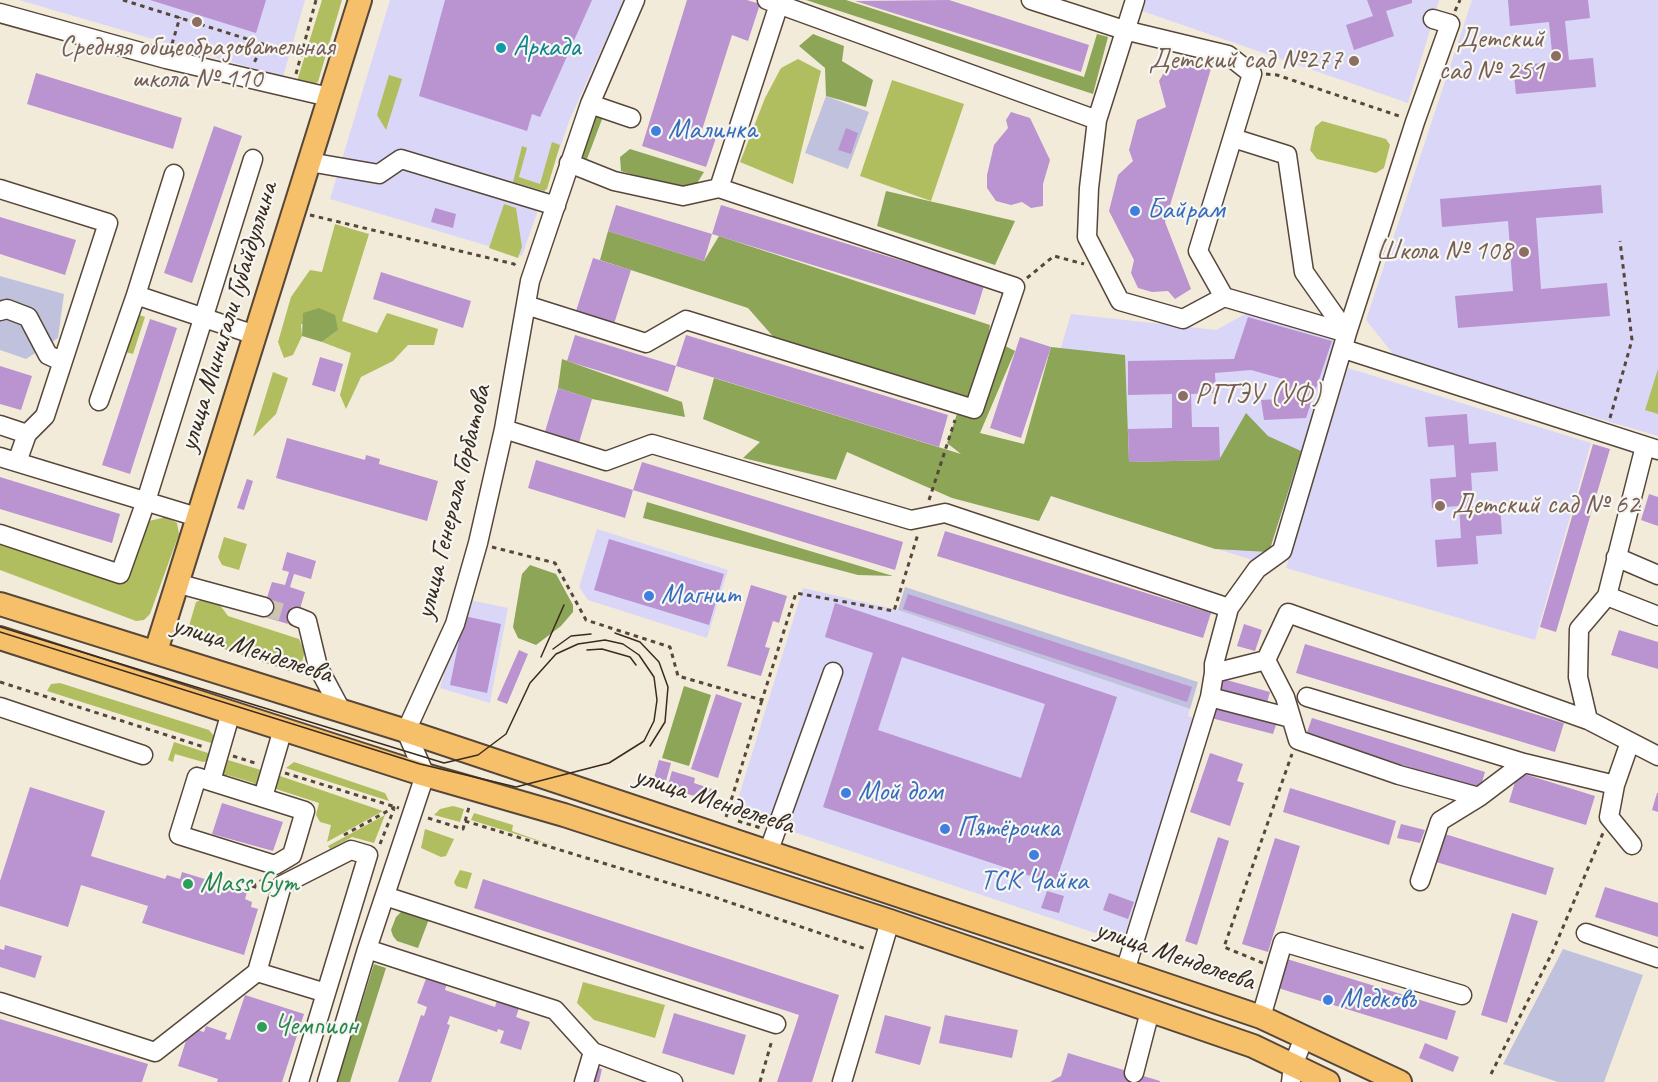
<!DOCTYPE html>
<html>
<head>
<meta charset="utf-8">
<style>
  body { margin:0 }
  canvas { display:block; background:#f3ebd9 }
</style>
</head>
<body>
<canvas width="1658" height="1082"></canvas>
<script>
const g = document.querySelector('canvas').getContext('2d');
g.lineJoin = 'round';
function paint(path, color) {
  g.fillStyle = color;
  g.fill(path, 'evenodd');
}
function toPath(rows) {
  const path = new Path2D();
  for (const r of rows) {
    path.moveTo(r[0], r[1]);
    for (let i = 2; i < r.length; i += 2) path.lineTo(r[i], r[i + 1]);
  }
  return path;
}
function strokePath(path, color, width, dash) {
  g.strokeStyle = color;
  g.lineWidth = width;
  g.lineCap = dash ? 'butt' : 'round';
  g.setLineDash(dash || []);
  g.stroke(path);
}
function label(font, color, halo, rows, align = 'center') {
  g.font = font + ' Caveat,sans-serif';
  g.lineWidth = 4.5;
  g.setLineDash([]);
  g.textBaseline = 'middle';
  g.strokeStyle = halo;
  g.fillStyle = color;
  for (const [text, x, y, turn = 0] of rows) {
    g.save();
    g.translate(x, y);
    g.rotate((+turn || 0) * Math.PI / 180);
    g.textAlign = isNaN(turn) ? turn : align;
    if (halo) g.strokeText(text, 0, 0);
    g.fillText(text, 0, 0);
    g.restore();
  }
}
paint(toPath([
  [19,0,305,0,283,77],
  [390,0,624,0,570,119,522,256,330,199],
  [1146,0,1439,0,1408,103,1142,11],
  [1472,0,1658,0,1658,436,1398,360,1366,320],
  [1247,313,1339,340,1265,564,1019,486,1071,314,1216,330],
  [1348,368,1591,443,1535,640,1286,568],
  [597,529,728,570,707,638,588,600,579,587],
  [803,588,898,610,1190,709,1188,716,1196,719,1125,934,1116,940,734,812],
  [465,599,508,608,490,703,440,688]
]), '#dad6f7');
paint(toPath([
  [826,96,869,112,848,169,805,153],
  [0,276,64,294,58,338,26,359,0,350],
  [905,587,1198,682,1190,709,898,610],
  [1563,949,1643,975,1604,1082,1558,1082,1503,1064]
]), '#c0c2dd');
paint(toPath([
  [322,0,342,0,318,82,311,85,297,81],
  [798,59,821,71,793,184,740,162,765,98,781,68],
  [389,75,402,79,386,130,377,115],
  [892,80,964,104,931,201,860,176],
  [1322,121,1386,139,1390,145,1384,168,1376,173,1317,159,1310,150,1315,127],
  [552,142,560,145,547,189,544,191,513,182,522,146,527,148,519,177,540,184],
  [504,204,516,208,522,247,518,258,489,248],
  [335,224,369,234,342,321,377,333,387,313,438,329,434,345,408,345,393,361,361,377,346,409,340,395,351,353,322,342,338,330,301,324,302,336,293,355,284,358,278,342,291,297,310,270,322,272],
  [134,313,145,317,133,354,121,351],
  [1658,369,1658,414,1645,410],
  [273,372,288,378,276,414,253,437],
  [166,517,177,523,179,534,150,614,144,620,136,621,0,570,0,542,121,581,142,527,149,521],
  [224,537,247,544,239,570,222,565,218,557],
  [204,599,217,601,228,616,299,639,305,651,302,662,289,671,186,636,196,602],
  [60,683,209,730,214,736,214,744,47,691,51,684],
  [174,742,211,754,208,761,203,762,175,754,173,762,168,760],
  [228,760,264,771,258,788,253,786,254,783,227,775,226,778,222,777],
  [294,762,385,793,389,801,286,768],
  [280,776,383,811,327,842,331,825,320,822,316,815,319,803,276,789],
  [453,806,464,809,460,822,434,815,440,809],
  [474,813,513,825,512,831,554,846,471,820],
  [385,815,374,843,352,837,330,849,328,846],
  [425,829,454,839,446,856,441,857,421,848],
  [460,870,472,873,467,889,456,886,454,882],
  [583,982,665,1005,655,1038,594,1020,577,1003]
]), '#b1be60');
paint(toPath([
  [806,0,846,0,1084,77,1097,34,1108,37,1093,94],
  [813,34,844,46,842,61,873,80,866,107,826,96,825,68,799,46],
  [596,111,604,114,587,159,579,156],
  [630,149,704,172,694,188,685,191,621,171,620,157],
  [886,191,1015,221,995,265,877,226],
  [608,231,704,261,719,236,990,325,988,337,1015,351,980,433,1024,444,1051,347,1125,355,1129,462,1219,460,1246,413,1268,436,1301,451,1269,552,1215,549,1051,496,1039,521,952,498,847,452,836,480,743,458,760,442,703,419,714,378,961,454,947,443,957,414,974,418,974,409,777,341,748,308,600,260],
  [319,308,335,315,338,330,322,342,302,336,303,313],
  [562,359,682,402,685,417,592,399,558,388],
  [647,502,893,576,858,575,643,518],
  [530,565,556,574,573,605,573,612,561,626,536,645,518,638,513,627,522,574],
  [684,686,711,695,689,766,662,758],
  [401,912,406,912,429,919,418,948,397,941,393,936,391,930,396,917],
  [374,964,386,968,350,1082,337,1082]
]), '#8ca556');
paint(toPath([
  [150,0,266,0,256,33],
  [445,0,592,0,540,117,532,114,527,131,419,96],
  [687,0,747,0,760,4,748,41,732,35,701,133,716,138,706,167,642,146],
  [949,0,1089,45,1081,72,855,1],
  [1367,0,1412,0,1412,3,1386,11,1394,36,1354,50,1346,25,1373,16],
  [1508,0,1588,0,1590,18,1565,21,1569,60,1593,58,1596,87,1516,94,1513,66,1553,62,1549,22,1510,26],
  [1200,58,1213,62,1165,222,1191,289,1175,299,1168,291,1152,292,1138,288,1131,273,1134,260,1109,211,1118,175,1133,161,1129,150,1137,120,1166,107,1159,81,1166,69,1178,63,1197,65],
  [36,73,182,118,173,149,27,104],
  [1011,112,1030,118,1050,160,1043,184,1043,206,1031,208,1022,202,1011,205,996,201,987,188,987,175,994,145,1008,128,1006,120],
  [214,126,242,136,192,283,164,273],
  [846,128,858,133,851,154,838,150],
  [1601,185,1603,213,1536,218,1541,289,1607,283,1610,316,1458,328,1455,296,1513,291,1508,221,1442,227,1440,199],
  [616,205,712,234,704,261,608,231],
  [721,205,984,286,975,315,712,234],
  [435,208,456,214,453,228,431,222],
  [0,217,76,240,65,275,0,254],
  [593,258,631,270,614,324,576,311],
  [381,272,471,301,463,328,373,299],
  [1248,317,1332,341,1306,418,1264,420,1261,400,1278,399,1283,379,1251,370,1215,373,1216,393,1191,394,1192,427,1219,427,1220,460,1129,462,1128,429,1172,428,1172,394,1128,395,1128,361,1234,359],
  [150,319,177,328,130,474,102,465],
  [575,335,676,366,668,392,567,361],
  [686,335,948,415,939,447,676,366],
  [1020,337,1051,347,1021,438,990,428],
  [320,357,343,364,335,392,312,385],
  [0,366,32,376,21,410,0,404],
  [558,388,592,399,578,446,544,435],
  [1467,414,1469,444,1496,442,1498,471,1471,473,1473,506,1500,504,1502,534,1476,536,1478,564,1437,567,1435,540,1461,538,1459,506,1432,508,1430,479,1456,477,1454,445,1428,447,1425,417],
  [287,438,365,460,366,455,380,459,379,464,438,481,427,521,276,478],
  [1593,444,1610,449,1556,632,1540,627],
  [536,460,633,490,642,462,903,542,895,570,633,490,625,518,528,488],
  [0,477,120,514,112,543,0,509],
  [247,479,253,481,244,510,237,508],
  [1649,494,1658,497,1658,526,1641,520],
  [945,531,1211,613,1203,638,937,556],
  [609,539,724,574,709,625,594,590],
  [287,552,316,561,311,579,294,574,290,587,305,592,295,626,261,616,272,582,285,585,289,572,282,570],
  [751,585,787,596,779,623,773,621,765,647,770,648,761,676,727,666],
  [908,594,1192,687,1187,702,903,609],
  [835,603,1117,697,1055,884,823,807,873,653,825,637],
  [902,657,1045,704,1021,778,878,730],
  [464,616,501,624,487,693,450,685],
  [1244,624,1262,630,1255,651,1237,646],
  [1619,630,1658,642,1658,669,1611,655],
  [1305,644,1564,723,1555,752,1296,673],
  [519,650,528,654,507,704,497,700],
  [1223,679,1270,692,1266,706,1219,694],
  [716,694,742,703,718,778,691,769],
  [1214,706,1277,722,1273,734,1211,718],
  [1312,718,1485,772,1480,789,1306,735],
  [1210,753,1243,764,1237,781,1244,783,1230,826,1190,812],
  [659,760,671,763,666,781,654,778],
  [672,771,695,778,694,783,712,789,708,800,667,788],
  [1518,772,1595,796,1586,825,1509,802],
  [30,787,105,811,91,856,165,879,167,875,180,879,182,872,247,892,245,899,252,902,251,907,258,909,244,955,142,923,148,906,81,885,68,927,0,906,0,881],
  [1290,788,1396,821,1389,845,1283,812],
  [1657,793,1658,793,1658,812,1652,810],
  [222,803,283,822,273,851,212,834],
  [1401,824,1425,830,1420,843,1397,838],
  [1445,834,1554,868,1546,895,1436,862],
  [1218,837,1229,841,1197,945,1185,941],
  [1275,838,1300,846,1268,952,1242,944],
  [483,879,839,995,812,1082,777,1082,799,1015,474,908],
  [1605,887,1658,903,1658,937,1595,917],
  [1047,891,1064,896,1059,913,1041,908],
  [1109,893,1134,902,1128,919,1103,910],
  [1512,913,1538,921,1507,1023,1481,1015],
  [5,945,42,956,35,978,0,967,0,949,4,950],
  [1287,959,1456,1011,1447,1040,1278,988],
  [427,976,447,983,445,990,495,1007,498,997,520,1005,516,1017,530,1022,521,1050,500,1043,504,1031,498,1029,497,1032,450,1016,447,1024,450,1025,431,1082,398,1082,421,1015,424,1016,427,1007,417,1003],
  [245,995,304,1014,282,1082,217,1082,218,1079,178,1066,190,1028,204,1032,206,1026,227,1033,225,1039,230,1040],
  [674,1013,746,1035,734,1075,662,1053],
  [885,1015,931,1027,920,1065,875,1053],
  [945,1015,1018,1030,1012,1058,939,1043],
  [0,1019,148,1064,142,1082,0,1082],
  [1425,1043,1459,1057,1453,1072,1419,1058],
  [1068,1053,1160,1081,1160,1082,1050,1082,1061,1076],
  [591,1066,602,1069,599,1082,587,1082]
]), '#ba93d1');
strokePath(toPath([
  [264,607,297,617]
]), '#cec4b4', 18, [18, 9]);
const minor = toPath([
  [767,0,1097,120,1135,0],
  [1031,0,1124,30,1228,55,1252,74,1198,251,1224,297],
  [0,13,166,59,329,97],
  [590,104,631,118],
  [1097,120,1089,188,1087,237,1120,301,1183,319,1224,297,1347,333],
  [1233,138,1287,155,1304,272,1347,333],
  [309,162,379,174,401,159,556,206],
  [719,188,779,4],
  [0,189,108,223,45,416,27,434,17,462],
  [136,295,174,174],
  [526,305,646,343,686,320,974,409,1015,287,719,188,683,196,614,181,569,163],
  [0,311,7,309,28,317,48,355,61,361],
  [1344,349,1658,450],
  [99,401,136,295,255,335],
  [0,425,27,434],
  [504,429,606,461,652,444,911,520,945,513,1229,608,1214,664,1214,673],
  [1645,446,1607,596,1658,616],
  [0,457,197,517],
  [0,534,120,574,146,501,253,159],
  [1616,557,1658,575],
  [176,583,264,607],
  [1229,608,1257,569,1282,551,1347,333,1415,122,1450,24,1433,19],
  [297,617,307,621,318,667,341,710],
  [1266,660,1285,697,1298,740,1399,775,1479,797,1524,763,1615,785,1630,742],
  [1210,697,1291,718],
  [1307,697,1524,763],
  [0,707,143,755],
  [1588,720,1578,677,1579,629,1607,596],
  [197,777,305,811,292,855,275,865,179,835,197,777],
  [211,781,231,712],
  [1615,785,1609,817,1632,845],
  [263,797,283,729],
  [769,850,833,672],
  [1420,881,1440,821,1479,797],
  [385,896,776,1024],
  [1586,933,1658,958],
  [367,949,555,1010,593,1052,673,1082],
  [1125,971,1210,697,1214,673,1266,660,1288,613,1588,720,1658,756],
  [0,1002,155,1052,257,972],
  [1261,1017,1283,942,1462,995],
  [1134,1073,1150,1011],
  [299,1082,326,993,368,855,351,850,282,885,257,972,326,993],
  [327,1082,367,949,425,775,406,731,455,624,478,543,504,429,530,281,590,104,635,0],
  [584,1082,593,1052],
  [842,1082,890,921],
  [1291,1082,1293,1066,1304,1037]
]);
const major = toPath([
  [0,604,406,731,1125,971,1261,1017,1400,1082],
  [0,638,425,775,564,815,890,921,1253,1046,1328,1082],
  [156,651,360,0]
]);
strokePath(minor, '#57473a', 21);
strokePath(major, '#57473a', 26);
strokePath(toPath([
  [123,0,263,44,254,63],
  [1455,11,1460,0],
  [172,44,180,17],
  [296,74,316,0],
  [1266,74,1277,75,1402,117],
  [310,215,514,264,518,268],
  [1027,278,1054,256,1084,264],
  [1610,418,1632,340,1620,241],
  [929,500,955,420],
  [492,547,555,563,586,620,670,647,678,676,762,700,796,593,894,611,918,534],
  [0,682,204,747],
  [233,756,258,764],
  [285,773,399,808],
  [726,817,762,700],
  [428,818,463,829,469,807],
  [465,821,711,896,866,949],
  [738,821,761,828],
  [344,835,395,807],
  [380,844,394,809],
  [252,886,264,879],
  [252,886,265,890],
  [1263,963,1224,947,1292,754],
  [1491,1074,1552,953,1603,833],
  [760,1082,772,1040]
]), '#57473a', 3, [4.5, 4.5]);
strokePath(minor, '#fff', 18);
strokePath(major, '#f6c06b', 22);
strokePath(toPath([
  [0,627,444,763,478,755,506,734,530,683,556,654,578,644,605,640,623,644,639,655,654,677,657,700,654,721,644,741,609,763,516,787,420,764,0,632],
  [615,633,640,642,659,662,668,687,665,722,650,746],
  [553,649,571,636,591,634],
  [587,650,602,649,630,657,636,665],
  [541,657,564,605]
]), '#3b2a1e', 1.5);
for (const [x, y, r, color] of [
  [197,22,6,"#8d6e63"],
  [501,48,6,"#0f9aa8"],
  [1556,56,6,"#8d6e63"],
  [1354,61,6,"#8d6e63"],
  [656,131,6,"#3f7fe0"],
  [1135,211,6,"#3f7fe0"],
  [1524,252,6,"#8d6e63"],
  [1183,396,6,"#8d6e63"],
  [1440,506,6,"#8d6e63"],
  [649,596,6,"#3f7fe0"],
  [846,793,6,"#3f7fe0"],
  [945,829,6,"#3f7fe0"],
  [1034,855,6,"#3f7fe0"],
  [188,884,6,"#2e9e5b"],
  [1328,1000,6,"#3f7fe0"],
  [262,1027,6,"#2e9e5b"]
]) {
  const dot = new Path2D();
  dot.arc(x, y, r, 0, 2 * Math.PI);
  g.fillStyle = color;
  g.fill(dot);
  strokePath(dot, '#f6f6f2', 2);
}
label('28px', '#785e54', '#f6f6f2', [
  ["Детский",1544,40],
  ["сад № 251",1544,72],
  ["Средняя общеобразовательная",197,48,"center"],
  ["школа № 110",197,80,"center"],
  ["Детский сад №277",1342,61],
  ["Школа № 108",1512,252],
  ["РГТЭУ (УФ)",1195,396,"left"],
  ["Детский сад № 62",1452,506,"left"]
], 'right');
label('28px', '#0d838f', '#f6f6f2', [
  ["Аркада",513,48]
], 'left');
label('28px', '#366cbe', '#f6f6f2', [
  ["Малинка",668,131],
  ["Байрам",1147,211],
  ["Магнит",661,596],
  ["Мой дом",858,793],
  ["Пятёрочка",957,829],
  ["ТСК Чайка",1034,882,"center"],
  ["Медковъ",1340,1000]
], 'left');
label('28px', '#3b2a1e', '#f6f6f2', [
  ["улица Минигали Губайдуллина",229,317,-73],
  ["улица Генерала Горбатова",454,502,-76],
  ["улица Менделеева",252,650,18],
  ["улица Менделеева",714,801,18],
  ["улица Менделеева",1175,956,19]
]);
label('28px', '#27864d', '#f6f6f2', [
  ["Mass Gym",200,884],
  ["Чемпион",274,1027]
], 'left');
</script>
</body>
</html>
